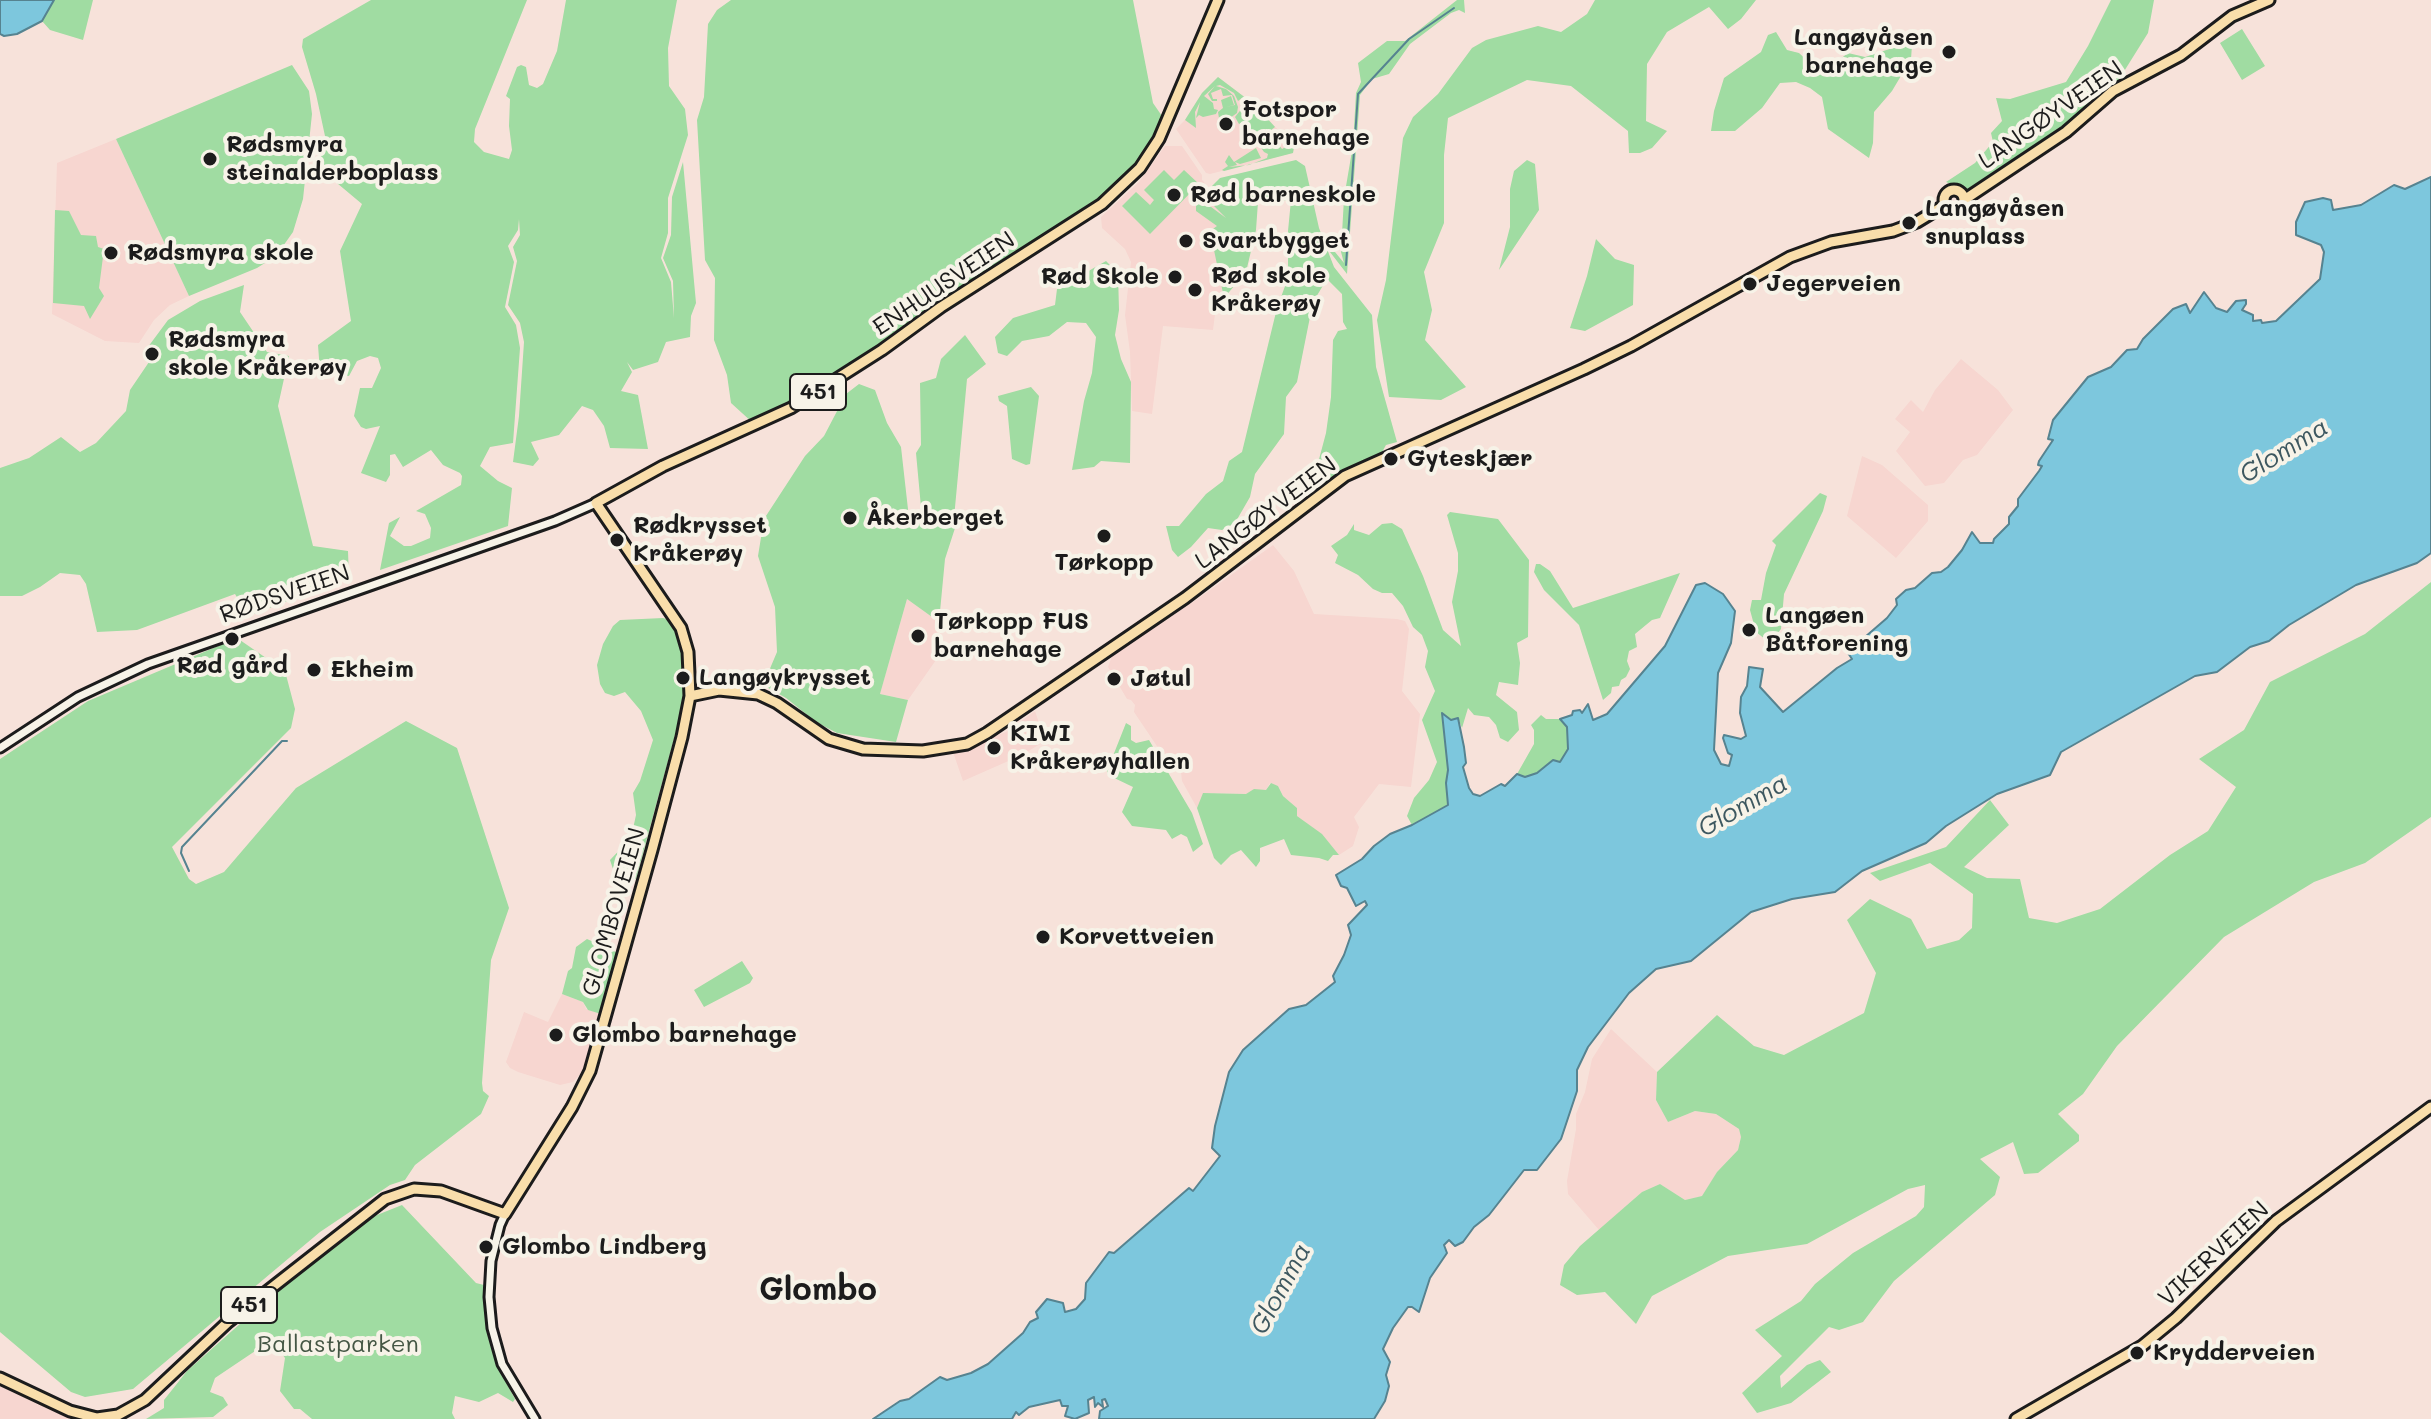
<!DOCTYPE html>
<html>
<head>
<meta charset="utf-8">
<style>
  body { margin:0 }
  canvas { display:block; background:#f7e2da }
</style>
</head>
<body>
<canvas width="2431" height="1419"></canvas>
<script>
const g = document.querySelector('canvas').getContext('2d');
g.lineJoin = 'round';
function paint(path, color) {
  g.fillStyle = color;
  g.fill(path, 'evenodd');
}
function toPath(rows) {
  const path = new Path2D();
  for (const r of rows) {
    if (r.length === 3) {
      path.moveTo(r[0] + r[2], r[1]);
      path.arc(r[0], r[1], r[2], 0, 2 * Math.PI);
      continue;
    }
    path.moveTo(r[0], r[1]);
    for (let i = 2; i < r.length; i += 2) path.lineTo(r[i], r[i + 1]);
  }
  return path;
}
function strokePath(path, color, width, dash) {
  g.strokeStyle = color;
  g.lineWidth = width;
  g.lineCap = dash ? 'butt' : 'round';
  g.setLineDash(dash || []);
  g.stroke(path);
}
function label(font, color, halo, rows, align = 'center') {
  g.font = font + ' Mali,sans-serif';
  g.lineWidth = 8;
  g.setLineDash([]);
  g.textBaseline = 'middle';
  g.strokeStyle = halo;
  g.fillStyle = color;
  for (const [text, x, y, turn = 0] of rows) {
    g.save();
    g.translate(x, y);
    g.rotate((+turn || 0) * Math.PI / 180);
    g.textAlign = isNaN(turn) ? turn : align;
    if (halo) g.strokeText(text, 0, 0);
    g.fillText(text, 0, 0);
    g.restore();
  }
}
paint(toPath([
  [1218,77,1255,105,1294,147,1293,153,1210,174,1206,173,1176,129,1184,121,1202,93],
  [116,139,189,296,170,305,154,320,139,343,105,341,52,314,57,163],
  [1165,146,1182,146,1202,175,1202,180,1212,191,1210,202,1235,227,1217,261,1224,298,1215,314,1213,330,1163,326,1152,414,1132,411,1130,352,1125,315,1131,262,1125,249,1102,228,1101,217,1139,182],
  [1961,359,1998,390,2013,410,1977,455,1963,460,1944,483,1925,486,1896,451,1910,432,1895,419,1911,400,1923,412,1935,390],
  [1862,456,1882,465,1928,505,1928,521,1896,558,1847,516],
  [1273,545,1294,571,1314,614,1397,619,1405,621,1409,629,1402,691,1420,714,1411,787,1379,784,1354,817,1359,827,1353,846,1339,855,1321,834,1297,816,1297,808,1283,796,1278,786,1270,783,1266,790,1246,794,1204,793,1197,808,1182,781,1181,772,1171,767,1134,712,1135,705,1131,700,1127,699,1108,667,1112,656,1196,600],
  [907,599,939,622,943,650,908,700,880,694],
  [1035,711,1045,741,1022,755,963,781,953,752,1006,732],
  [562,994,583,1002,586,1009,601,1014,601,1017,587,1067,573,1082,560,1085,518,1072,510,1068,506,1062,524,1012,548,1022],
  [1611,1029,1657,1072,1656,1100,1668,1122,1695,1111,1716,1114,1739,1129,1741,1137,1738,1150,1717,1172,1703,1196,1685,1200,1660,1184,1642,1192,1599,1230,1568,1194,1567,1181,1576,1129,1576,1114,1585,1092,1592,1059],
  [0,1386,70,1419,0,1419]
]), '#f7d6d0');
paint(toPath([
  [54,0,93,0,83,40,50,30,42,21],
  [371,0,527,0,475,129,474,142,484,152,509,159,512,150,509,126,510,99,506,96,517,67,521,65,526,67,529,85,537,88,543,84,557,51,566,0,677,0,668,48,669,86,685,109,688,135,668,198,668,233,661,258,671,282,674,318,673,281,663,258,671,235,672,197,683,162,696,303,691,316,690,337,666,342,658,362,633,370,627,362,632,372,621,391,638,395,648,449,610,448,604,426,593,410,582,406,559,435,531,442,539,459,533,466,513,462,519,416,524,342,520,323,508,305,517,261,513,247,520,235,519,219,518,230,508,246,514,262,505,307,516,325,520,348,513,443,490,447,480,466,498,481,512,488,508,526,380,570,389,523,400,517,390,536,404,546,411,546,430,538,431,528,425,514,416,511,461,485,462,476,460,473,443,465,431,450,403,467,395,454,390,455,390,475,386,482,361,473,380,426,366,429,361,427,354,416,360,388,372,388,381,368,378,358,370,356,357,361,349,376,320,372,318,345,351,321,340,251,362,204,319,168,325,136,316,94,302,47,303,39],
  [731,0,1133,0,1153,103,1164,119,1151,148,1113,195,771,416,753,423,731,403,727,375,714,340,715,278,705,260,697,120,704,97,708,24,717,10],
  [1457,0,1464,0,1465,13,1459,10,1451,13,1410,44,1389,74,1372,79,1360,95,1347,274,1330,252,1335,252,1344,263,1341,252,1344,198,1353,145,1356,93,1361,82,1358,63,1387,41,1405,41],
  [1595,0,1756,0,1741,19,1728,29,1709,7,1667,32,1647,64,1646,121,1667,131,1652,148,1640,153,1629,153,1628,131,1571,86,1527,80,1448,118,1444,155,1444,223,1424,272,1432,310,1425,340,1466,387,1441,400,1389,397,1377,320,1386,280,1403,138,1413,117,1438,94,1472,48,1486,40,1538,26,1561,32,1587,14],
  [2111,0,2154,0,2148,33,2118,81,2056,138,1985,185,1966,190,1946,182,1975,163,1993,142,1991,133,2002,121,1996,98,2010,99,2066,82,2088,46],
  [2242,29,2265,66,2242,80,2220,43],
  [1776,32,1787,50,1799,53,1811,64,1826,70,1848,53,1865,57,1908,43,1912,45,1911,59,1892,91,1874,112,1873,143,1869,158,1828,129,1822,97,1810,88,1796,82,1780,83,1762,108,1735,131,1711,131,1714,111,1724,78,1761,52,1768,35],
  [292,65,309,91,312,114,303,199,293,232,276,256,257,268,189,296,116,139],
  [1218,77,1255,105,1275,127,1257,141,1244,121,1239,124,1235,117,1243,107,1242,104,1244,101,1242,98,1238,101,1234,93,1220,85,1216,86,1226,89,1234,96,1238,107,1237,113,1230,118,1219,118,1218,112,1223,108,1221,100,1231,96,1234,105,1226,107,1235,105,1232,95,1223,96,1221,89,1211,93,1213,99,1217,99,1217,101,1212,101,1208,94,1215,86,1204,96,1213,103,1214,109,1218,110,1216,114,1203,117,1199,115,1196,118,1200,102,1195,112,1196,128,1185,120,1202,93],
  [1270,134,1282,149,1291,144,1294,147,1293,153,1224,171,1222,170,1228,166,1225,162,1229,155,1234,162,1256,148,1261,158,1240,164,1235,162,1237,165,1229,167,1249,165,1267,158,1268,154,1264,152,1257,142],
  [1296,160,1305,166,1319,228,1334,267,1372,315,1376,367,1397,442,1386,445,1381,454,1325,485,1318,483,1314,478,1326,433,1331,397,1333,340,1338,331,1347,329,1343,322,1342,294,1327,279,1313,302,1297,382,1286,397,1284,434,1255,474,1250,497,1235,523,1222,530,1208,528,1191,547,1178,557,1172,550,1166,526,1179,526,1206,494,1223,481,1229,461,1242,452,1277,308,1288,278,1288,231,1291,200,1258,202,1256,230,1246,272,1224,298,1210,231,1217,226,1196,211,1196,206,1199,200,1203,201,1226,218,1210,202,1212,186,1220,178],
  [1527,160,1535,164,1539,210,1499,270,1510,227,1510,189,1514,171],
  [1164,170,1174,180,1184,170,1199,184,1150,234,1122,206,1136,192,1150,205,1154,200,1144,190],
  [55,210,69,211,81,235,96,236,98,247,104,249,99,288,104,296,90,319,84,306,53,303],
  [1596,239,1615,259,1634,265,1633,305,1585,331,1570,328,1587,276],
  [1106,261,1118,273,1119,310,1115,335,1121,359,1131,382,1130,463,1101,461,1094,467,1072,470,1084,401,1092,373,1096,337,1086,323,1067,322,1049,336,1022,341,1007,356,998,353,995,337,1013,318,1055,305,1057,289],
  [244,285,240,312,267,352,289,356,278,406,313,546,348,551,349,578,248,616,235,594,137,630,97,632,86,584,80,575,60,573,40,587,22,596,0,596,0,468,29,458,61,437,80,452,96,443,126,411,130,390,149,362,145,351,168,320,200,301],
  [965,335,986,364,967,379,954,518,956,525,945,559,939,622,907,599,880,694,908,700,896,742,837,733,816,722,786,698,763,685,777,652,775,607,758,556,764,519,805,456,824,436,846,394,859,384,875,390,887,423,901,447,910,527,917,524,922,518,916,453,921,445,920,383,936,378,941,359],
  [1031,387,1039,396,1030,464,1026,465,1012,459,1007,406,999,401,998,396],
  [1820,493,1827,496,1823,511,1784,594,1781,629,1770,643,1756,632,1750,610,1752,600,1761,600,1766,573,1776,545,1772,541],
  [1450,512,1498,519,1529,560,1528,637,1517,643,1520,663,1518,685,1499,682,1496,695,1517,712,1519,730,1508,742,1500,738,1496,725,1489,717,1474,715,1468,708,1462,728,1458,718,1451,720,1443,714,1448,770,1446,783,1448,805,1412,825,1407,816,1414,798,1429,780,1437,762,1422,720,1435,691,1425,667,1428,651,1422,635,1413,627,1403,606,1392,593,1382,593,1373,589,1358,575,1335,563,1338,555,1331,546,1347,535,1354,524,1354,530,1369,535,1382,524,1392,523,1402,529,1423,576,1443,630,1461,646,1452,602,1458,571,1458,553,1447,515],
  [1536,564,1540,564,1550,571,1573,608,1680,573,1660,618,1652,620,1635,634,1637,647,1629,651,1627,661,1630,669,1626,677,1621,680,1619,686,1612,687,1611,693,1603,700,1579,625,1544,590,1534,572],
  [2431,582,2431,817,2365,863,2314,882,2224,937,2117,1046,2083,1094,2058,1114,2079,1135,2079,1141,2038,1173,2024,1174,2013,1142,1980,1159,2000,1177,1995,1195,1894,1281,1863,1322,1839,1330,1829,1327,1780,1376,1781,1388,1807,1365,1820,1360,1831,1372,1791,1403,1757,1413,1742,1393,1782,1356,1755,1330,1801,1301,1815,1284,1853,1253,1916,1216,1924,1207,1925,1185,1908,1189,1807,1244,1728,1256,1652,1296,1636,1324,1605,1292,1577,1295,1560,1285,1564,1265,1580,1246,1642,1192,1660,1184,1685,1200,1702,1196,1717,1172,1738,1150,1741,1137,1739,1129,1716,1114,1695,1111,1668,1122,1656,1100,1657,1072,1717,1015,1754,1046,1784,1055,1864,1013,1876,973,1847,920,1870,899,1911,919,1927,949,1959,940,1972,928,1973,894,1930,863,1880,881,1870,873,1946,847,1990,800,2009,825,1964,867,1987,878,2020,879,2029,918,2057,923,2100,909,2170,855,2208,831,2236,787,2199,759,2244,730,2270,682,2365,634],
  [663,618,673,621,681,642,684,702,636,879,614,872,610,860,631,838,636,815,633,793,640,781,653,740,641,711,625,692,614,696,605,693,600,684,597,665,603,644,613,626,620,620],
  [237,638,285,671,295,709,291,728,172,847,189,879,196,884,224,872,296,788,406,721,457,748,509,908,491,960,482,1083,483,1091,489,1096,481,1114,415,1165,405,1180,390,1185,320,1232,133,1389,85,1397,71,1392,0,1332,0,759,88,701],
  [1541,715,1546,719,1560,719,1567,727,1568,749,1560,762,1553,760,1537,773,1525,777,1517,774,1534,744,1534,730,1531,725],
  [1126,723,1131,726,1131,740,1136,743,1149,740,1192,813,1203,844,1193,852,1187,837,1181,834,1172,839,1166,830,1132,826,1122,812,1133,787,1108,775,1107,771],
  [1271,783,1278,786,1283,796,1297,808,1297,816,1322,834,1339,855,1333,855,1328,861,1319,858,1291,855,1284,839,1260,848,1260,861,1256,867,1241,850,1231,855,1221,865,1214,858,1197,808,1203,793,1246,794,1254,789,1266,790],
  [587,939,618,953,601,1014,588,1010,583,1002,562,994,568,971,572,968,576,947],
  [742,961,753,978,750,983,704,1007,694,990],
  [402,1205,476,1283,484,1285,485,1319,491,1345,501,1373,515,1399,513,1402,498,1393,479,1402,455,1396,452,1413,455,1419,312,1419,300,1409,294,1409,280,1391,285,1358,280,1351,276,1337,215,1378,210,1392,223,1397,228,1405,213,1417,146,1419,164,1408,164,1400,187,1371,269,1298,372,1217]
]), '#a0dca2');
const water = toPath([
  [0,0,54,0,42,21,17,34,4,36,0,34,0,0],
  [2431,177,2431,553,2417,563,2356,585,2289,625,2269,641,2250,647,2217,672,2195,676,2061,752,2050,775,1997,794,1946,826,1926,843,1862,871,1835,892,1792,899,1751,912,1691,961,1656,969,1629,993,1588,1047,1577,1070,1577,1091,1561,1139,1537,1170,1524,1170,1489,1215,1474,1227,1463,1242,1455,1246,1449,1240,1444,1245,1447,1253,1430,1278,1419,1312,1412,1307,1408,1307,1393,1328,1383,1349,1390,1362,1386,1375,1389,1386,1385,1401,1374,1419,1099,1419,1100,1411,1108,1406,1105,1399,1102,1400,1103,1407,1098,1403,1095,1407,1094,1397,1088,1400,1089,1413,1075,1419,1065,1416,1068,1406,1062,1406,1060,1400,1029,1407,1019,1415,1016,1412,1012,1419,873,1419,900,1401,909,1399,940,1377,947,1380,971,1373,988,1364,1023,1333,1030,1322,1038,1318,1036,1312,1047,1299,1063,1303,1065,1312,1076,1309,1085,1299,1086,1283,1109,1252,1114,1253,1189,1188,1193,1191,1220,1156,1212,1148,1215,1126,1229,1072,1243,1050,1289,1009,1306,1005,1335,982,1333,976,1344,955,1351,935,1348,925,1367,905,1365,901,1356,906,1347,888,1341,886,1336,875,1362,859,1374,846,1390,834,1412,825,1448,805,1446,783,1448,770,1442,713,1451,720,1458,718,1464,747,1466,763,1463,767,1469,788,1473,794,1480,796,1501,784,1505,786,1517,774,1525,777,1537,773,1553,760,1560,762,1568,749,1567,727,1560,719,1572,715,1573,711,1580,710,1582,713,1588,704,1593,720,1607,714,1665,646,1696,585,1705,583,1723,594,1735,611,1731,643,1718,673,1714,750,1721,764,1729,766,1732,755,1728,753,1723,738,1724,735,1741,739,1746,736,1740,713,1741,697,1747,686,1749,667,1763,669,1760,687,1783,712,1837,668,1852,659,1848,653,1850,650,1887,618,1897,605,1896,599,1906,590,1915,588,1932,573,1941,572,1948,567,1962,550,1972,532,1980,543,1993,543,1994,539,2009,524,2009,517,2018,506,2018,499,2039,471,2042,466,2038,465,2039,461,2053,440,2048,439,2053,420,2088,377,2111,367,2127,350,2137,349,2143,339,2173,309,2186,304,2190,313,2204,292,2216,308,2227,312,2236,301,2246,300,2246,304,2242,310,2253,315,2253,321,2261,320,2262,323,2276,321,2320,279,2324,252,2321,245,2296,235,2296,222,2305,202,2323,198,2331,200,2333,210,2361,205,2394,185,2405,189,2431,177]
]);
paint(water, '#7dc7dd');
strokePath(water, '#568390', 2);
strokePath(toPath([
  [1346,265,1358,94,1409,39,1454,8],
  [189,871,181,853,182,847,282,741,287,741]
]), '#568390', 2);
const minor = toPath([
  [0,748,78,697,148,664,555,521,596,503],
  [505,1214,500,1225,491,1261,489,1297,492,1328,502,1364,535,1419]
]);
const major = toPath([
  [1954,200,10],
  [1964,200,2066,132,2113,91,2181,55,2232,16,2269,0],
  [690,696,719,690,758,694,777,703,829,739,863,749,923,751,967,744,987,733,1185,598,1345,476,1584,369,1631,346,1790,257,1831,242,1893,231,1917,222,1945,205],
  [0,1378,70,1411,97,1418,118,1415,145,1400,228,1322,385,1199,414,1189,441,1191,505,1214,572,1107,590,1071,652,850,682,737,690,696,688,652,681,628,596,503,663,466,791,408,882,350,941,307,1102,204,1140,168,1159,139,1218,0],
  [2016,1419,2142,1346,2176,1318,2276,1221,2431,1107]
]);
strokePath(minor, '#1c1c1c', 13);
strokePath(major, '#1c1c1c', 15);
strokePath(minor, '#f7f3e8', 7);
strokePath(major, '#f9deab', 9);
for (const [x, y, r, color] of [
  [1949,52,8,"#1c1c1c"],
  [1226,124,8,"#1c1c1c"],
  [210,159,8,"#1c1c1c"],
  [1174,195,8,"#1c1c1c"],
  [1909,223,8,"#1c1c1c"],
  [1186,241,8,"#1c1c1c"],
  [111,253,8,"#1c1c1c"],
  [1175,277,8,"#1c1c1c"],
  [1750,284,8,"#1c1c1c"],
  [1195,290,8,"#1c1c1c"],
  [152,354,8,"#1c1c1c"],
  [1391,459,8,"#1c1c1c"],
  [850,518,8,"#1c1c1c"],
  [1104,536,8,"#1c1c1c"],
  [617,540,8,"#1c1c1c"],
  [1749,630,8,"#1c1c1c"],
  [918,636,8,"#1c1c1c"],
  [232,639,8,"#1c1c1c"],
  [314,670,8,"#1c1c1c"],
  [683,678,8,"#1c1c1c"],
  [1114,679,8,"#1c1c1c"],
  [994,748,8,"#1c1c1c"],
  [1043,937,8,"#1c1c1c"],
  [556,1035,8,"#1c1c1c"],
  [486,1247,8,"#1c1c1c"],
  [2137,1353,8,"#1c1c1c"]
]) {
  const dot = new Path2D();
  dot.arc(x, y, r, 0, 2 * Math.PI);
  g.fillStyle = color;
  g.fill(dot);
  strokePath(dot, '#f7f3e8', 3);
}
for (const [x, y, w] of [
  [818,392,56],
  [249,1305,56]
]) {
  const box = new Path2D();
  box.roundRect(x - w / 2, y - 18, w, 36, 6);
  g.fillStyle = '#f7f3e8';
  g.fill(box);
  strokePath(box, '#1c1c1c', 2);
}
label('bold 22px', '#1c1c1c', null, [
  ["451",818,392],
  ["451",249,1305]
]);
label('bold 24px', '#1c1c1c', '#f7f3e8', [
  ["Langøyåsen",1933,38,"right"],
  ["barnehage",1933,66,"right"],
  ["Fotspor",1242,110],
  ["barnehage",1242,138],
  ["Rødsmyra",226,145],
  ["steinalderboplass",226,173],
  ["Rød barneskole",1190,195],
  ["Langøyåsen",1925,209],
  ["snuplass",1925,237],
  ["Svartbygget",1202,241],
  ["Rødsmyra skole",127,253],
  ["Rød skole",1211,276],
  ["Kråkerøy",1211,304],
  ["Rød Skole",1159,277,"right"],
  ["Jegerveien",1766,284],
  ["Rødsmyra",168,340],
  ["skole Kråkerøy",168,368],
  ["Gyteskjær",1407,459],
  ["Åkerberget",866,518],
  ["Rødkrysset",633,526],
  ["Kråkerøy",633,554],
  ["Tørkopp",1104,563,"center"],
  ["Langøen",1765,616],
  ["Båtforening",1765,644],
  ["Tørkopp FUS",934,622],
  ["barnehage",934,650],
  ["Rød gård",232,666,"center"],
  ["Ekheim",330,670],
  ["Langøykrysset",699,678],
  ["Jøtul",1130,679],
  ["KIWI",1010,734],
  ["Kråkerøyhallen",1010,762],
  ["Korvettveien",1059,937],
  ["Glombo barnehage",572,1035],
  ["Glombo Lindberg",502,1247],
  ["Krydderveien",2153,1353]
], 'left');
label('24px', '#1c1c1c', '#f7f3e8', [
  ["LANGØYVEIEN",2051,115,-35],
  ["ENHUUSVEIEN",944,284,-34],
  ["LANGØYVEIEN",1266,513,-37],
  ["RØDSVEIEN",285,594,-19],
  ["GLOMBOVEIEN",614,912,-74],
  ["VIKERVEIEN",2214,1254,-43]
]);
label('24px', '#445644', '#f7f3e8', [
  ["Ballastparken",338,1345]
]);
label('italic 26px', '#3e5860', '#f7f3e8', [
  ["Glomma",2284,451,-32],
  ["Glomma",1743,806,-30],
  ["Glomma",1281,1289,-62]
]);
label('bold 32px', '#1c1c1c', '#f7f3e8', [
  ["Glombo",818,1290]
]);
</script>
</body>
</html>
